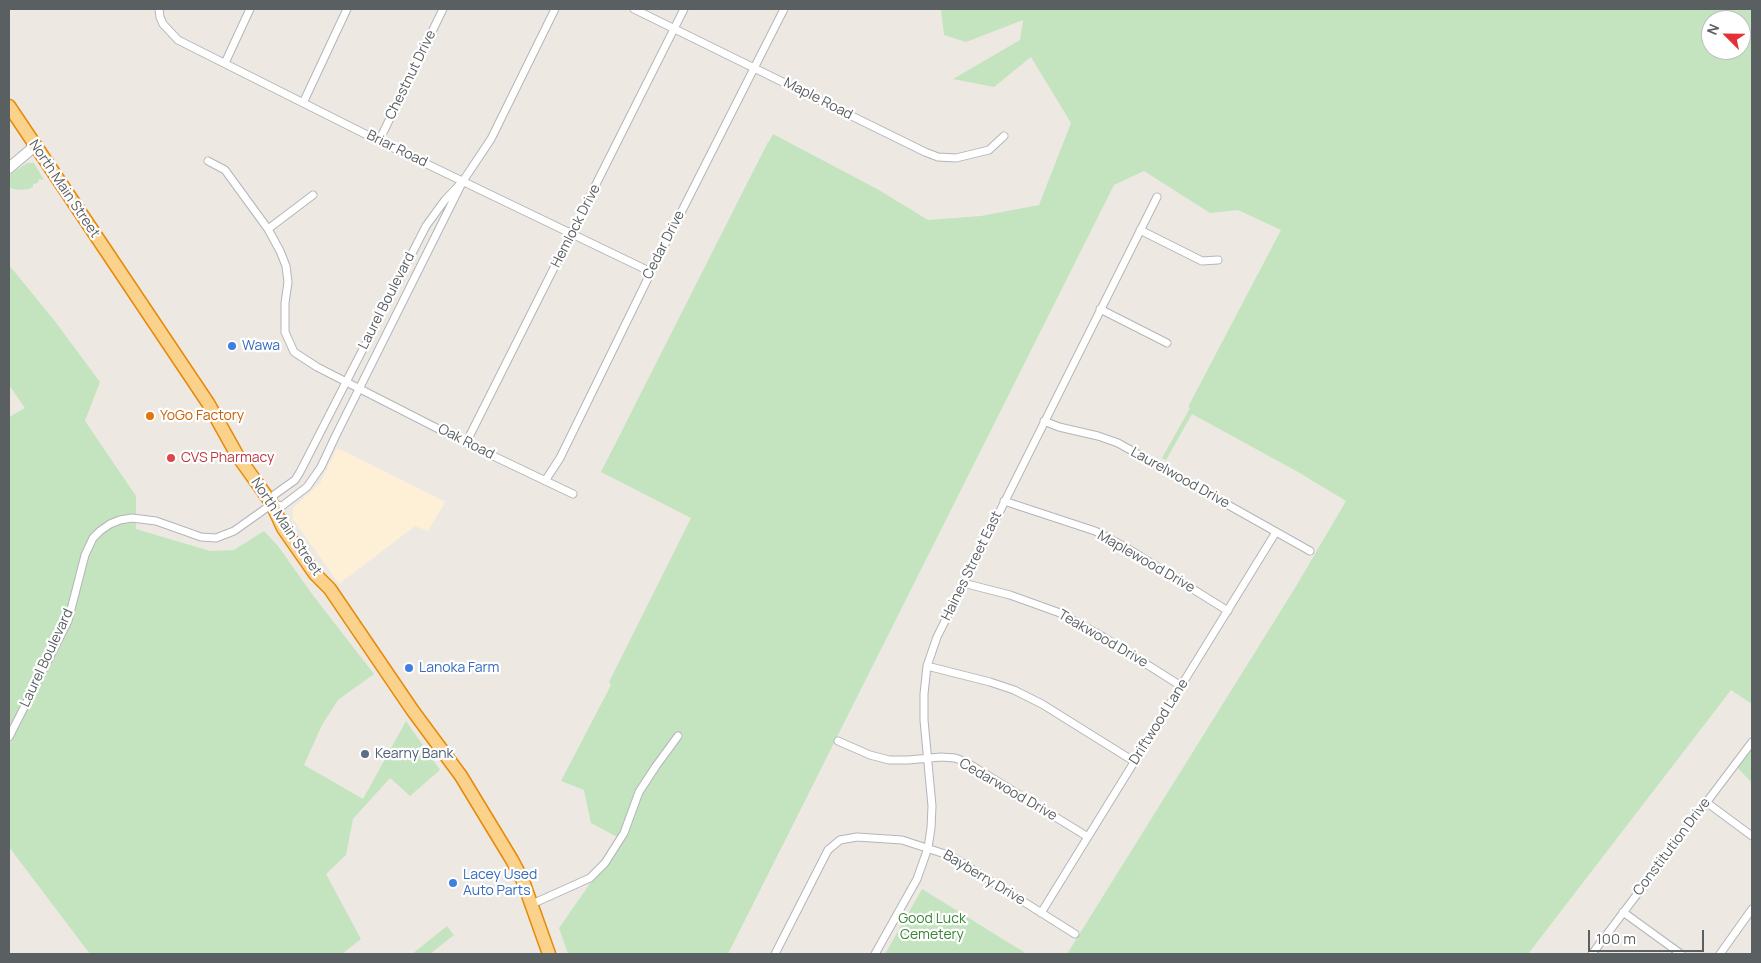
<!DOCTYPE html>
<html>
<head>
<meta charset="utf-8">
<style>
  body { margin:0 }
  #map { position:relative; width:1761px; height:963px; overflow:hidden; background:#ede9e2; font-family:Manrope,sans-serif }
  canvas { display:block }
  .frame { position:absolute; inset:0; border:10px solid #5a5f62; pointer-events:none }
  .north { position:absolute; left:1701px; top:10px; width:50px; height:50px; box-sizing:border-box; background:#fff; border:1px solid #bdbfc0; border-radius:50%; rotate:293deg; font-size:14px; font-weight:700; line-height:20px; text-align:center; color:#5a5f62 }
  .north::after { content:''; display:block; margin:auto; width:18px; height:22px; background:#e43136; clip-path:polygon(50% 0,100% 100%,50% 72%,0 100%) }
  .scale { position:absolute; left:1588px; top:930px; width:116px; height:22px; box-sizing:border-box; border:2px solid #5a5f62; border-top:0; padding-left:6px; font-size:15px; line-height:18px; white-space:nowrap; color:#5a5f62; -webkit-text-stroke:4px #fff; paint-order:stroke }
</style>
</head>
<body>
<div id="map">
<canvas width="1761" height="963"></canvas>
<div class="frame"></div>
<div class="north">N</div>
<div class="scale">100 m</div>
</div>
<script>
const g = document.querySelector('canvas').getContext('2d');
g.lineJoin = 'round';
function paint(path, color) {
  g.fillStyle = color;
  g.fill(path, 'evenodd');
}
function toPath(rows) {
  const path = new Path2D();
  for (const r of rows) {
    path.moveTo(r[0], r[1]);
    for (let i = 2; i < r.length; i += 2) path.lineTo(r[i], r[i + 1]);
  }
  return path;
}
function strokePath(path, color, width, dash) {
  g.strokeStyle = color;
  g.lineWidth = width;
  g.lineCap = dash ? 'butt' : 'round';
  g.setLineDash(dash || []);
  g.stroke(path);
}
function label(font, color, halo, rows, align = 'center') {
  g.font = font + ' Manrope,sans-serif';
  g.lineWidth = 4.5;
  g.setLineDash([]);
  g.textBaseline = 'middle';
  g.strokeStyle = halo;
  g.fillStyle = color;
  for (const [text, x, y, turn = 0] of rows) {
    g.save();
    g.translate(x, y);
    g.rotate((+turn || 0) * Math.PI / 180);
    g.textAlign = isNaN(turn) ? turn : align;
    if (halo) g.strokeText(text, 0, 0);
    g.fillText(text, 0, 0);
    g.restore();
  }
}
paint(toPath([
  [337,448,445,502,428,531,415,526,339,584,293,519,293,508,320,483]
]), '#fdf0d7');
paint(toPath([
  [941,9,1752,9,1752,704,1731,690,1528,954,1067,954,1295,588,1346,501,1298,472,1192,414,1166,460,1162,458,1190,408,1188,407,1281,230,1238,210,1210,213,1144,171,1114,185,728,954,568,954,559,928,621,839,591,823,584,790,561,781,611,685,609,682,691,518,601,472,768,142,769,142,773,134,879,190,928,220,981,216,1039,205,1071,123,1031,57,994,87,953,79,1020,40,1023,20,966,42,944,35],
  [1711,20,1741,20,1741,50,1711,50],
  [27,163,34,163,44,180,39,179,38,183,33,184,33,187,29,189,18,190,9,188,9,175],
  [9,265,54,320,100,382,85,421,136,496,136,529,210,551,234,550,264,531,278,546,312,594,374,674,338,700,322,725,304,765,363,799,406,721,440,770,410,796,390,778,353,819,346,855,326,874,361,939,342,954,90,954,9,847,9,417,25,408,9,385],
  [1752,744,1752,783,1736,766],
  [922,889,1027,954,885,954],
  [447,926,454,935,430,954,412,954]
]), '#c3e4bf');
const street = toPath([
  [159,9,160,17,163,24,178,40,379,141,651,272],
  [634,9,925,152,938,157,956,158,989,150,1004,136],
  [225,63,250,9],
  [303,103,347,9],
  [379,141,443,9],
  [208,161,225,170,268,229,280,251,286,266,288,282,285,303,285,332,294,352,317,367,466,443,573,494],
  [268,229,313,195],
  [1140,230,1202,261,1218,260],
  [1100,309,1167,343],
  [1044,421,1059,427,1098,436,1118,443,1310,551],
  [466,443,684,9],
  [545,481,560,458,651,272,784,9],
  [1004,501,1095,531,1127,548,1228,611],
  [272,504,282,506,307,487,321,467,336,435,463,181,491,139,555,9],
  [963,583,1010,595,1060,613,1105,638,1181,686],
  [927,666,990,682,1014,690,1042,704,1135,762],
  [9,737,68,621,85,555,93,538,100,531,110,524,120,520,132,518,156,521,201,537,216,538,234,531,272,504,274,495,295,480,300,472,426,226,445,200,463,181],
  [838,741,870,755,889,760,908,760,941,757,955,758,966,762,1088,837],
  [1706,802,1752,836],
  [532,904,590,878,605,863,624,833,639,792,656,766,678,736],
  [1623,912,1681,954],
  [1041,913,1276,532],
  [775,954,828,850,840,840,857,837,902,840,951,856,1075,934],
  [875,954,917,879,928,848,931,828,932,806,924,720,924,694,927,666,937,637,1157,197],
  [1592,954,1752,742],
  [1720,954,1752,909]
]);
const secondary = toPath([
  [9,168,35,146]
]);
const highway = toPath([
  [9,106,208,403,237,455,272,504,283,528,315,574,330,589,413,711,461,776,512,860,523,881,549,954]
]);
strokePath(street, '#b3b5b9', 9);
strokePath(secondary, '#b1b6b9', 12);
strokePath(highway, '#e88907', 15);
strokePath(street, '#fff', 7);
strokePath(secondary, '#fff', 10);
strokePath(highway, '#fad28c', 12);
for (const [x, y, r, color] of [
  [232,346,5,"#3f7fe0"],
  [150,416,5,"#e8710a"],
  [171,458,5,"#e0444e"],
  [409,668,5,"#3f7fe0"],
  [365,754,5,"#5c6f8a"],
  [453,883,5,"#3f7fe0"]
]) {
  const dot = new Path2D();
  dot.arc(x, y, r, 0, 2 * Math.PI);
  g.fillStyle = color;
  g.fill(dot);
  strokePath(dot, '#fff', 2);
}
label('14px', '#5a5f62', '#fff', [
  ["Chestnut Drive",411,75,-64],
  ["Maple Road",818,99,27],
  ["Briar Road",397,149,26],
  ["North Main Street",64,189,56],
  ["Hemlock Drive",576,226,-63],
  ["Cedar Drive",664,245,-63],
  ["Laurel Boulevard",387,301,-63],
  ["Oak Road",466,442,27],
  ["Laurelwood Drive",1180,478,29],
  ["North Main Street",286,527,56],
  ["Maplewood Drive",1146,562,30],
  ["Haines Street East",972,566,-64],
  ["Teakwood Drive",1103,639,30],
  ["Laurel Boulevard",47,658,-65],
  ["Driftwood Lane",1159,722,-58],
  ["Cedarwood Drive",1008,790,30],
  ["Constitution Drive",1672,847,-53],
  ["Bayberry Drive",984,878,31]
]);
label('14px', '#366cbe', '#fff', [
  ["Wawa",242,346],
  ["Lanoka Farm",419,668],
  ["Lacey Used",463,875],
  ["Auto Parts",463,891]
], 'left');
label('14px', '#c56008', '#fff', [
  ["YoGo Factory",160,416]
], 'left');
label('14px', '#be3a42', '#fff', [
  ["CVS Pharmacy",181,458]
], 'left');
label('14px', '#4e5e75', '#fff', [
  ["Kearny Bank",375,754]
], 'left');
label('14px', '#3c8437', '#fff', [
  ["Good Luck",932,919],
  ["Cemetery",932,935]
]);
</script>
</body>
</html>
